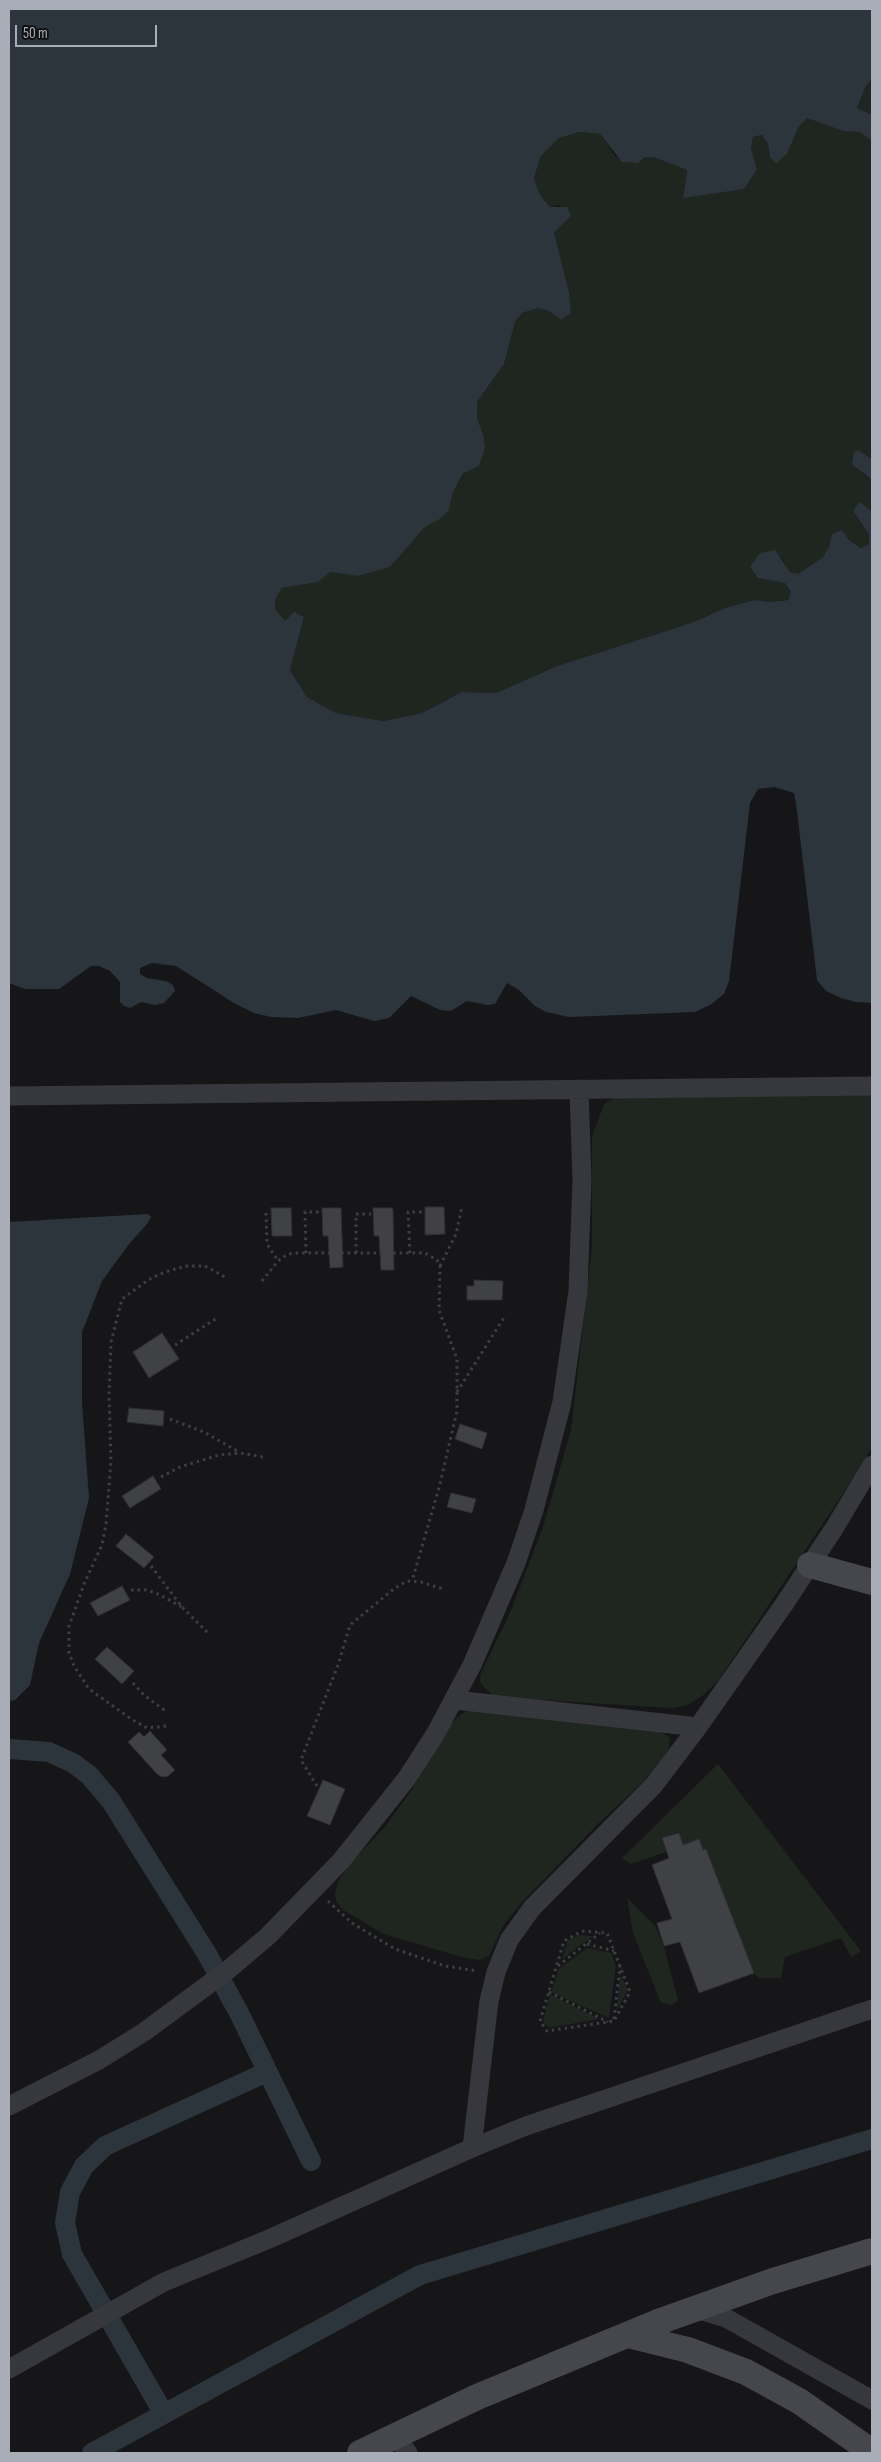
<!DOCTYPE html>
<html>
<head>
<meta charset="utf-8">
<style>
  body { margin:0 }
  #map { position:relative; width:881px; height:2462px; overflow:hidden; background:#161618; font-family:"Sofia Sans Condensed",sans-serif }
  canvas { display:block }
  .frame { position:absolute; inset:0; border:10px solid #a8adb8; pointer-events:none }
  .scale { position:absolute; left:15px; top:25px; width:142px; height:22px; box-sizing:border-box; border:2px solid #a8adb8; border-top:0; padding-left:6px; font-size:15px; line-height:18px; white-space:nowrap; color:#a8adb8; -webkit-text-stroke:4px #111113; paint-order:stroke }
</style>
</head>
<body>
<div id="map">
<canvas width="881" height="2462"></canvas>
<div class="frame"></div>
<div class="scale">50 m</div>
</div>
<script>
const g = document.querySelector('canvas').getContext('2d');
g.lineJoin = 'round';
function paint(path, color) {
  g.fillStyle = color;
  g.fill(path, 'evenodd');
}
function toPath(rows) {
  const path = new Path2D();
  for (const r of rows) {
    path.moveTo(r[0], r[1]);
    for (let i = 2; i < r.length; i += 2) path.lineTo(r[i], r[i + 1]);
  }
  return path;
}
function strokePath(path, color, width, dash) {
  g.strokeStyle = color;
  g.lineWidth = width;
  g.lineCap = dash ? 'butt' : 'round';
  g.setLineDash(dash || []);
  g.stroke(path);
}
paint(toPath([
  [872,78,872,115,871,115,857,108,865,88],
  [807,118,843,131,860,132,872,141,872,459,858,450,864,475,872,480,872,512,864,507,853,511,869,534,869,544,861,548,849,540,842,530,832,534,829,547,823,557,798,574,790,572,781,557,758,578,785,583,791,592,788,600,770,602,754,600,725,608,694,622,557,666,496,693,462,692,422,713,383,721,336,713,307,697,290,670,304,617,285,622,275,609,275,600,282,588,318,582,330,572,358,576,390,567,424,528,440,519,449,510,453,492,464,474,479,466,483,434,477,418,477,402,504,364,515,322,522,313,538,308,549,311,561,320,571,313,569,292,554,232,560,205,550,207,540,195,534,178,541,156,559,138,580,132,600,134,616,157,653,157,687,170,683,197,757,169,751,148,753,137,762,135,768,144,770,157,787,154,799,126],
  [872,1095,872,1447,858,1471,718,1681,702,1696,688,1705,671,1708,494,1697,482,1685,480,1680,481,1673,510,1613,543,1527,571,1430,592,1247,592,1136,604,1104,616,1097],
  [469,1710,660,1731,670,1738,669,1748,663,1759,644,1781,599,1823,523,1901,503,1926,489,1956,480,1960,465,1958,384,1934,343,1910,336,1901,335,1894,338,1882,351,1862,384,1828,411,1791,451,1724,460,1715],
  [718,1764,861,1951,851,1957,841,1938,785,1957,781,1978,759,1978,754,1973,706,1849,703,1850,699,1839,683,1845,678,1833,662,1838,666,1852,631,1864,622,1858],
  [627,1898,655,1926,664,1947,678,2000,672,2005,661,2003,633,1933],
  [579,1935,593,1936,562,1959,568,1940],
  [587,1948,611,1953,616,1966,609,2018,551,1992,559,1969],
  [620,1973,628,1990,617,2010],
  [550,1994,599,2019,549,2028,543,2021]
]), '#1e261f');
paint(toPath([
  [9,9,872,9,872,78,865,88,857,108,872,115,872,141,860,132,843,131,807,118,799,126,787,154,776,163,770,157,768,144,762,135,753,137,751,148,757,169,744,189,683,198,687,170,653,157,645,157,638,163,622,162,600,134,580,132,559,138,541,156,534,178,540,195,550,207,567,207,571,216,554,232,569,292,571,313,561,320,549,311,538,308,522,313,515,322,504,364,477,402,477,418,483,434,485,447,479,466,463,474,453,492,449,510,440,519,424,528,390,567,358,576,330,572,318,582,282,588,275,600,275,609,285,621,294,612,304,617,290,670,307,697,336,713,383,721,422,713,462,692,496,693,557,666,694,622,725,608,754,600,770,602,788,600,791,592,785,583,758,578,750,567,760,553,775,550,790,572,798,574,823,557,829,547,832,534,842,530,849,540,861,548,869,544,869,534,853,511,860,502,872,512,872,1003,856,1002,841,998,826,991,817,980,796,803,794,793,774,787,758,789,750,803,729,981,724,994,710,1005,695,1012,569,1017,546,1012,535,1006,519,990,507,983,495,1004,487,1005,467,1001,451,1011,440,1010,411,996,389,1018,374,1021,336,1010,298,1018,271,1017,254,1013,234,1003,176,966,152,963,140,968,140,974,147,978,166,981,173,985,175,991,164,1003,155,1005,141,1002,130,1008,124,1006,120,1002,120,982,110,971,99,966,91,966,59,989,25,989,9,983],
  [858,450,872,459,872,480,852,464,854,452],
  [148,1214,151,1217,147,1224,129,1244,102,1281,82,1332,82,1403,89,1498,70,1574,39,1643,30,1685,15,1700,9,1701,9,1222]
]), '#2c353c');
strokePath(toPath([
  [9,1749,49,1752,73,1763,89,1775,111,1801,207,1954,239,2013,311,2161],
  [164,2414,72,2254,65,2223,70,2192,84,2166,105,2146,267,2072],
  [92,2453,420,2275,872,2139]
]), '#2c353c', 20);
const building = toPath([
  [425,1207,444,1207,445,1234,425,1235,425,1207],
  [271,1208,291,1208,292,1236,272,1236,271,1208],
  [322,1208,341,1208,343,1267,330,1268,328,1236,323,1236,322,1208],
  [373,1208,392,1208,393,1211,394,1270,381,1270,379,1236,374,1236,373,1208],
  [474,1280,503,1281,502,1300,467,1300,467,1286,474,1286,474,1280],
  [162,1333,179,1359,149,1378,133,1352,162,1333],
  [129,1408,164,1411,163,1426,127,1422,129,1408],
  [460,1424,487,1433,482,1449,455,1439,460,1424],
  [153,1476,161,1489,130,1508,122,1496,153,1476],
  [451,1493,476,1499,472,1513,447,1507,451,1493],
  [126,1534,154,1557,144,1568,116,1546,126,1534],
  [122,1586,130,1600,98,1616,90,1603,122,1586],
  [107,1647,134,1671,122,1684,95,1659,107,1647],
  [150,1731,167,1750,161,1755,175,1770,168,1776,162,1777,157,1774,128,1742,139,1732,144,1737,150,1731],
  [323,1780,345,1789,330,1825,307,1816,323,1780],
  [679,1833,683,1845,699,1839,703,1850,706,1849,754,1973,699,1993,680,1942,664,1946,657,1923,672,1919,652,1865,669,1858,662,1838,679,1833]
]);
paint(building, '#404145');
strokePath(building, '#303034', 1);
strokePath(toPath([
  [266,1213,267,1244,278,1261],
  [306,1253,305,1212,320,1212],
  [356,1253,356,1214,371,1214],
  [410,1253,408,1212,422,1212],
  [440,1266,456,1234,462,1207],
  [262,1281,278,1261,288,1254,297,1253,425,1253,437,1260,440,1266,439,1310,457,1359,457,1411,439,1488,412,1581],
  [175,1345,217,1318],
  [457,1392,505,1316],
  [170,1419,204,1432,239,1452],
  [161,1477,180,1467,219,1455,240,1453,263,1457],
  [151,1566,182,1607,209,1634],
  [131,1590,146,1590,156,1593,182,1607],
  [133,1683,145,1696,167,1712],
  [166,1726,147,1728,131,1719,89,1689,74,1666,69,1653,69,1626,84,1584,102,1545,106,1524,111,1461,109,1396,111,1342,122,1299,148,1280,165,1272,186,1266,205,1266,225,1277],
  [317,1786,301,1760,338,1665,350,1625,395,1588,407,1581,421,1582,443,1589],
  [328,1901,352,1923,395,1949,445,1966,478,1971],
  [582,1931,607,1933,630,1992,614,2021,547,2031,540,2021,564,1941,582,1931],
  [587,1944,614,1951],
  [558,1966,600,1933],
  [549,1992,608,2022],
  [614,2019,620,1966]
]), '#3d3f44', 3, [2.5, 4]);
strokePath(toPath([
  [9,1096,872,1086],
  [455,1700,698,1727],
  [9,2106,99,2060,144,2032,228,1970,268,1936,341,1861,407,1778,436,1733,472,1665,516,1563,534,1510,562,1402,578,1291,582,1180,579,1089],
  [472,2148,489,2001,496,1972,509,1940,532,1908,654,1785,698,1727,785,1603,835,1527,872,1465],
  [696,2309,726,2318,872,2400],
  [9,2369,164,2282,269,2239,472,2148,526,2126,872,2009],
  [396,2436,408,2453]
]), '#37383d', 19);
strokePath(toPath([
  [810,1565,872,1582],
  [628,2335,688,2350,746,2372,799,2401,872,2452],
  [360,2453,477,2397,658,2322,773,2281,872,2251]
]), '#45474d', 26);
</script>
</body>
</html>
